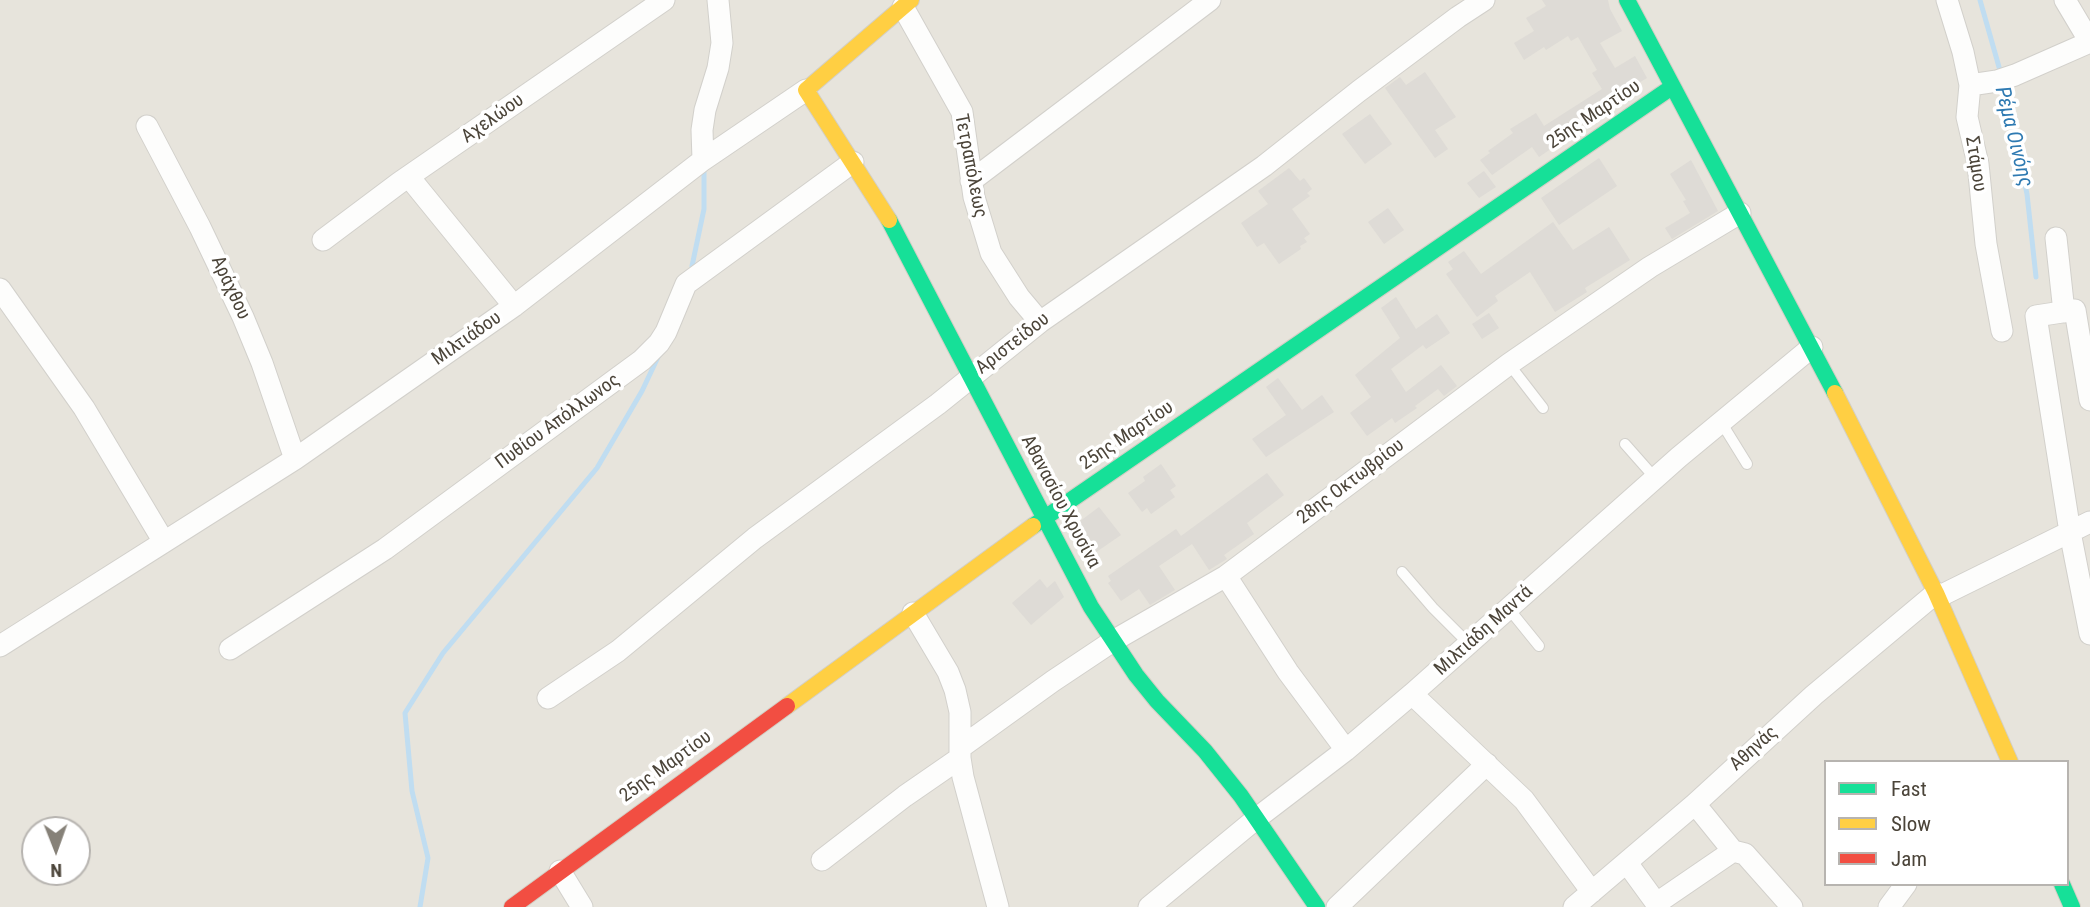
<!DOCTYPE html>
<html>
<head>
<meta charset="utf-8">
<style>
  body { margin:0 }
  #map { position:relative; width:2090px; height:907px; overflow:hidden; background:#f4f2ee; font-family:"Roboto Condensed",sans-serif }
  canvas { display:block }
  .legend { position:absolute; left:1824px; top:760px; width:245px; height:126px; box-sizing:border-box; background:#fff; border:2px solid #b7b4b0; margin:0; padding:9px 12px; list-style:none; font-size:21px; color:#4b4439 }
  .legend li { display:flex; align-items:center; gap:14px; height:35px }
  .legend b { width:35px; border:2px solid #b7b4b0 }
  .north { position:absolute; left:21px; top:816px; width:70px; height:70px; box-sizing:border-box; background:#fff; border:2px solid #b7b4b0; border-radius:50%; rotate:179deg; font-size:19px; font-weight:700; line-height:28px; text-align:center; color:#4b4439 }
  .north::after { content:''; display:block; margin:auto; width:24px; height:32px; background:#868178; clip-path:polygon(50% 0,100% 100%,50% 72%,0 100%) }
</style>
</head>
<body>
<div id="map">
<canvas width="2090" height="907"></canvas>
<ul class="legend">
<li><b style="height:9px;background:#16e098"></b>Fast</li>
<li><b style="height:9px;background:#ffcf43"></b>Slow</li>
<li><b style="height:9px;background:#f24e42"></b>Jam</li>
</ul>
<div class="north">N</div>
</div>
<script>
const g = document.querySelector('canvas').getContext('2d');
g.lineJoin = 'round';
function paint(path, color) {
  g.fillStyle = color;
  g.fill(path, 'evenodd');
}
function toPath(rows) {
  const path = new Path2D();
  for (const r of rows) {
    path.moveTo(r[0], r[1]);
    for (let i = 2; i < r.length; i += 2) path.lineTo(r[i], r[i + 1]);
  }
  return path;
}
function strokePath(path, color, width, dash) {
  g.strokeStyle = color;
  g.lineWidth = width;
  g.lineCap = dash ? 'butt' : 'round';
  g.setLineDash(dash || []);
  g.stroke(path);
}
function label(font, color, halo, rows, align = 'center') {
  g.font = font + ' "Roboto Condensed",sans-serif';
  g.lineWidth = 7;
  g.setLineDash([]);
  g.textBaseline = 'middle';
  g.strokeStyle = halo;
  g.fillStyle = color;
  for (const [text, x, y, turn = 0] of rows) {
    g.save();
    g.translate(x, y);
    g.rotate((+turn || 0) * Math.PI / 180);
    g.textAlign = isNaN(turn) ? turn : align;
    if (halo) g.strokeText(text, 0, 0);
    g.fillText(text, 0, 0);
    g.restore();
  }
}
paint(toPath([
  [0,0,2090,0,2090,907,0,907],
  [1826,762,2067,762,2067,884,1826,884],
  [35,830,77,830,77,872,35,872]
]), '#e7e4dc');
strokePath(toPath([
  [1980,0,2001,74],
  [2003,83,2027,194,2036,277],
  [692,266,704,209,704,168],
  [420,907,428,858,412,791,405,713,443,653,597,468,642,391,659,355]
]), '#c0ddf1', 5);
paint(toPath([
  [1542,0,1608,0,1610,9,1622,31,1600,43,1615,68,1635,56,1647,78,1595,109,1599,114,1562,137,1564,140,1539,157,1532,147,1492,175,1480,160,1490,153,1488,151,1513,133,1510,129,1536,113,1544,126,1602,89,1592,73,1597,70,1578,37,1571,41,1568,36,1546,50,1544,47,1524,60,1514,43,1534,31,1526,18,1546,6],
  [1425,72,1456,117,1435,130,1448,149,1435,158,1385,88,1400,77,1406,85],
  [1370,114,1392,144,1365,164,1342,134],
  [1599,158,1617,186,1559,225,1541,198],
  [1691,160,1718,211,1672,239,1665,228,1690,213,1683,201,1686,200,1670,174],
  [1289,168,1300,181,1304,178,1312,189,1307,193,1310,196,1292,209,1310,234,1304,238,1307,242,1300,246,1301,249,1279,264,1264,243,1257,247,1241,223,1268,204,1258,191],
  [1484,171,1496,187,1479,198,1467,183],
  [1388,208,1404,230,1384,244,1368,222],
  [1553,222,1573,250,1609,227,1630,260,1585,288,1587,292,1555,312,1530,272,1495,296,1498,301,1477,317,1446,274,1453,269,1448,262,1464,251,1481,274],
  [1396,297,1416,329,1437,314,1450,333,1426,349,1423,345,1391,369,1406,392,1441,365,1457,386,1444,396,1438,389,1415,406,1417,408,1395,423,1392,418,1367,436,1350,413,1371,397,1355,375,1400,338,1381,308],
  [1489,313,1499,328,1482,339,1472,324],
  [1278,378,1302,410,1322,395,1334,412,1266,457,1252,439,1286,415,1266,387],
  [1161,464,1176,486,1170,490,1175,497,1151,514,1147,508,1142,512,1128,493,1145,481,1143,477],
  [1267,473,1284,495,1247,523,1254,534,1224,555,1227,559,1209,570,1192,544,1159,566,1175,590,1150,605,1139,589,1121,601,1108,583,1111,581,1108,576,1176,529,1181,536],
  [1099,507,1121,535,1092,555,1071,528],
  [1040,579,1047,588,1055,581,1064,597,1031,625,1012,603]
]), '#dedbd6');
const lane = toPath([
  [1509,364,1543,408],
  [1721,422,1747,464],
  [1625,444,1655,478],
  [1402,572,1433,608,1469,644],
  [1509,609,1539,646]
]);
const street = toPath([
  [1947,0,1963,52,1970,85,1967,117,1978,164,1986,244,2002,331],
  [2065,0,2090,42],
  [903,7,962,112,974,197,991,253,1019,297,1040,322],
  [1970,85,1997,81,2015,75,2090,42],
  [147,126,200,227,243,317,262,363,295,459],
  [703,160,702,130,705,110,718,68,722,43,718,0],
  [409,177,514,306],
  [971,181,1210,0],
  [2056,238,2064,312],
  [323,240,399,183,664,0],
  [0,289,84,408,164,542],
  [2090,400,2075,310,2036,316,2070,532,2090,634],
  [1226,576,1288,672,1346,750],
  [1938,597,2090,522],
  [913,613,948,672,955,690,960,712,960,758,963,777,998,907],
  [0,646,295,459,514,306,703,160,806,90],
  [230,649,385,549,642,360,659,343,666,332,686,284,853,162],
  [1412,694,1524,800,1592,892],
  [548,698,618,651,755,538,938,404,1040,322,1264,166,1359,91,1458,17,1484,0],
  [960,748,1053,681,1113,641,1226,576,1509,364,1650,267,1740,213],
  [1695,804,1733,851,1745,854,1792,907],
  [822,860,905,796,960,758],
  [1627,863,1659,907],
  [560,871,582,907],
  [1657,903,1733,851],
  [1149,907,1257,818,1346,750,1412,694,1679,457,1812,347],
  [1337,907,1487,764],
  [1574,907,1695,804,1814,695,1936,593],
  [1889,907,1906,884]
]);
const fast = toPath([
  [1627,0,1835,393],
  [889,220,1091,607,1136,675,1157,701,1205,751,1241,796,1317,907],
  [1033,526,1672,87],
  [2062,884,2072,907]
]);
const slow = toPath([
  [889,220,806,90,911,0],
  [1835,393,1936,593,2010,762],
  [787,706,1033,526]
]);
const jam = toPath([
  [512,907,787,706]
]);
strokePath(lane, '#d2d0cb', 12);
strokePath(street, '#d2d0cb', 23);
strokePath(fast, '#d3cfc5', 18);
strokePath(slow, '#d3cfc5', 18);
strokePath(jam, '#d3cfc5', 18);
strokePath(lane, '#fdfdfc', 10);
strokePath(street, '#fdfdfc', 21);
strokePath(fast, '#16e098', 16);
strokePath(slow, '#ffcf43', 16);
strokePath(jam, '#f24e42', 16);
label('19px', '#4b4439', '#fff', [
  ["25ης Μαρτίου",1594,115,-34],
  ["Αχελώου",493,119,-35],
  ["Στάμου",1975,164,81],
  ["Τετραπόλεως",970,166,79],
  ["Αράχθου",230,288,65],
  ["Μιλτιάδου",467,339,-35],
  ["Αριστείδου",1013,344,-38],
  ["Πυθίου Απόλλωνος",558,422,-36],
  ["25ης Μαρτίου",1127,436,-34],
  ["28ης Οκτωβρίου",1351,482,-37],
  ["Αθανασίου Χρυσίνα",1060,502,62],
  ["Μιλτιάδη Μαντά",1484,631,-42],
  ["Αθηνάς",1754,749,-42],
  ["25ης Μαρτίου",666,767,-36]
]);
label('italic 21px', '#2e7ab2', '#fff', [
  ["Ρέμα Οινόης",2013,137,76]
]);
</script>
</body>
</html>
